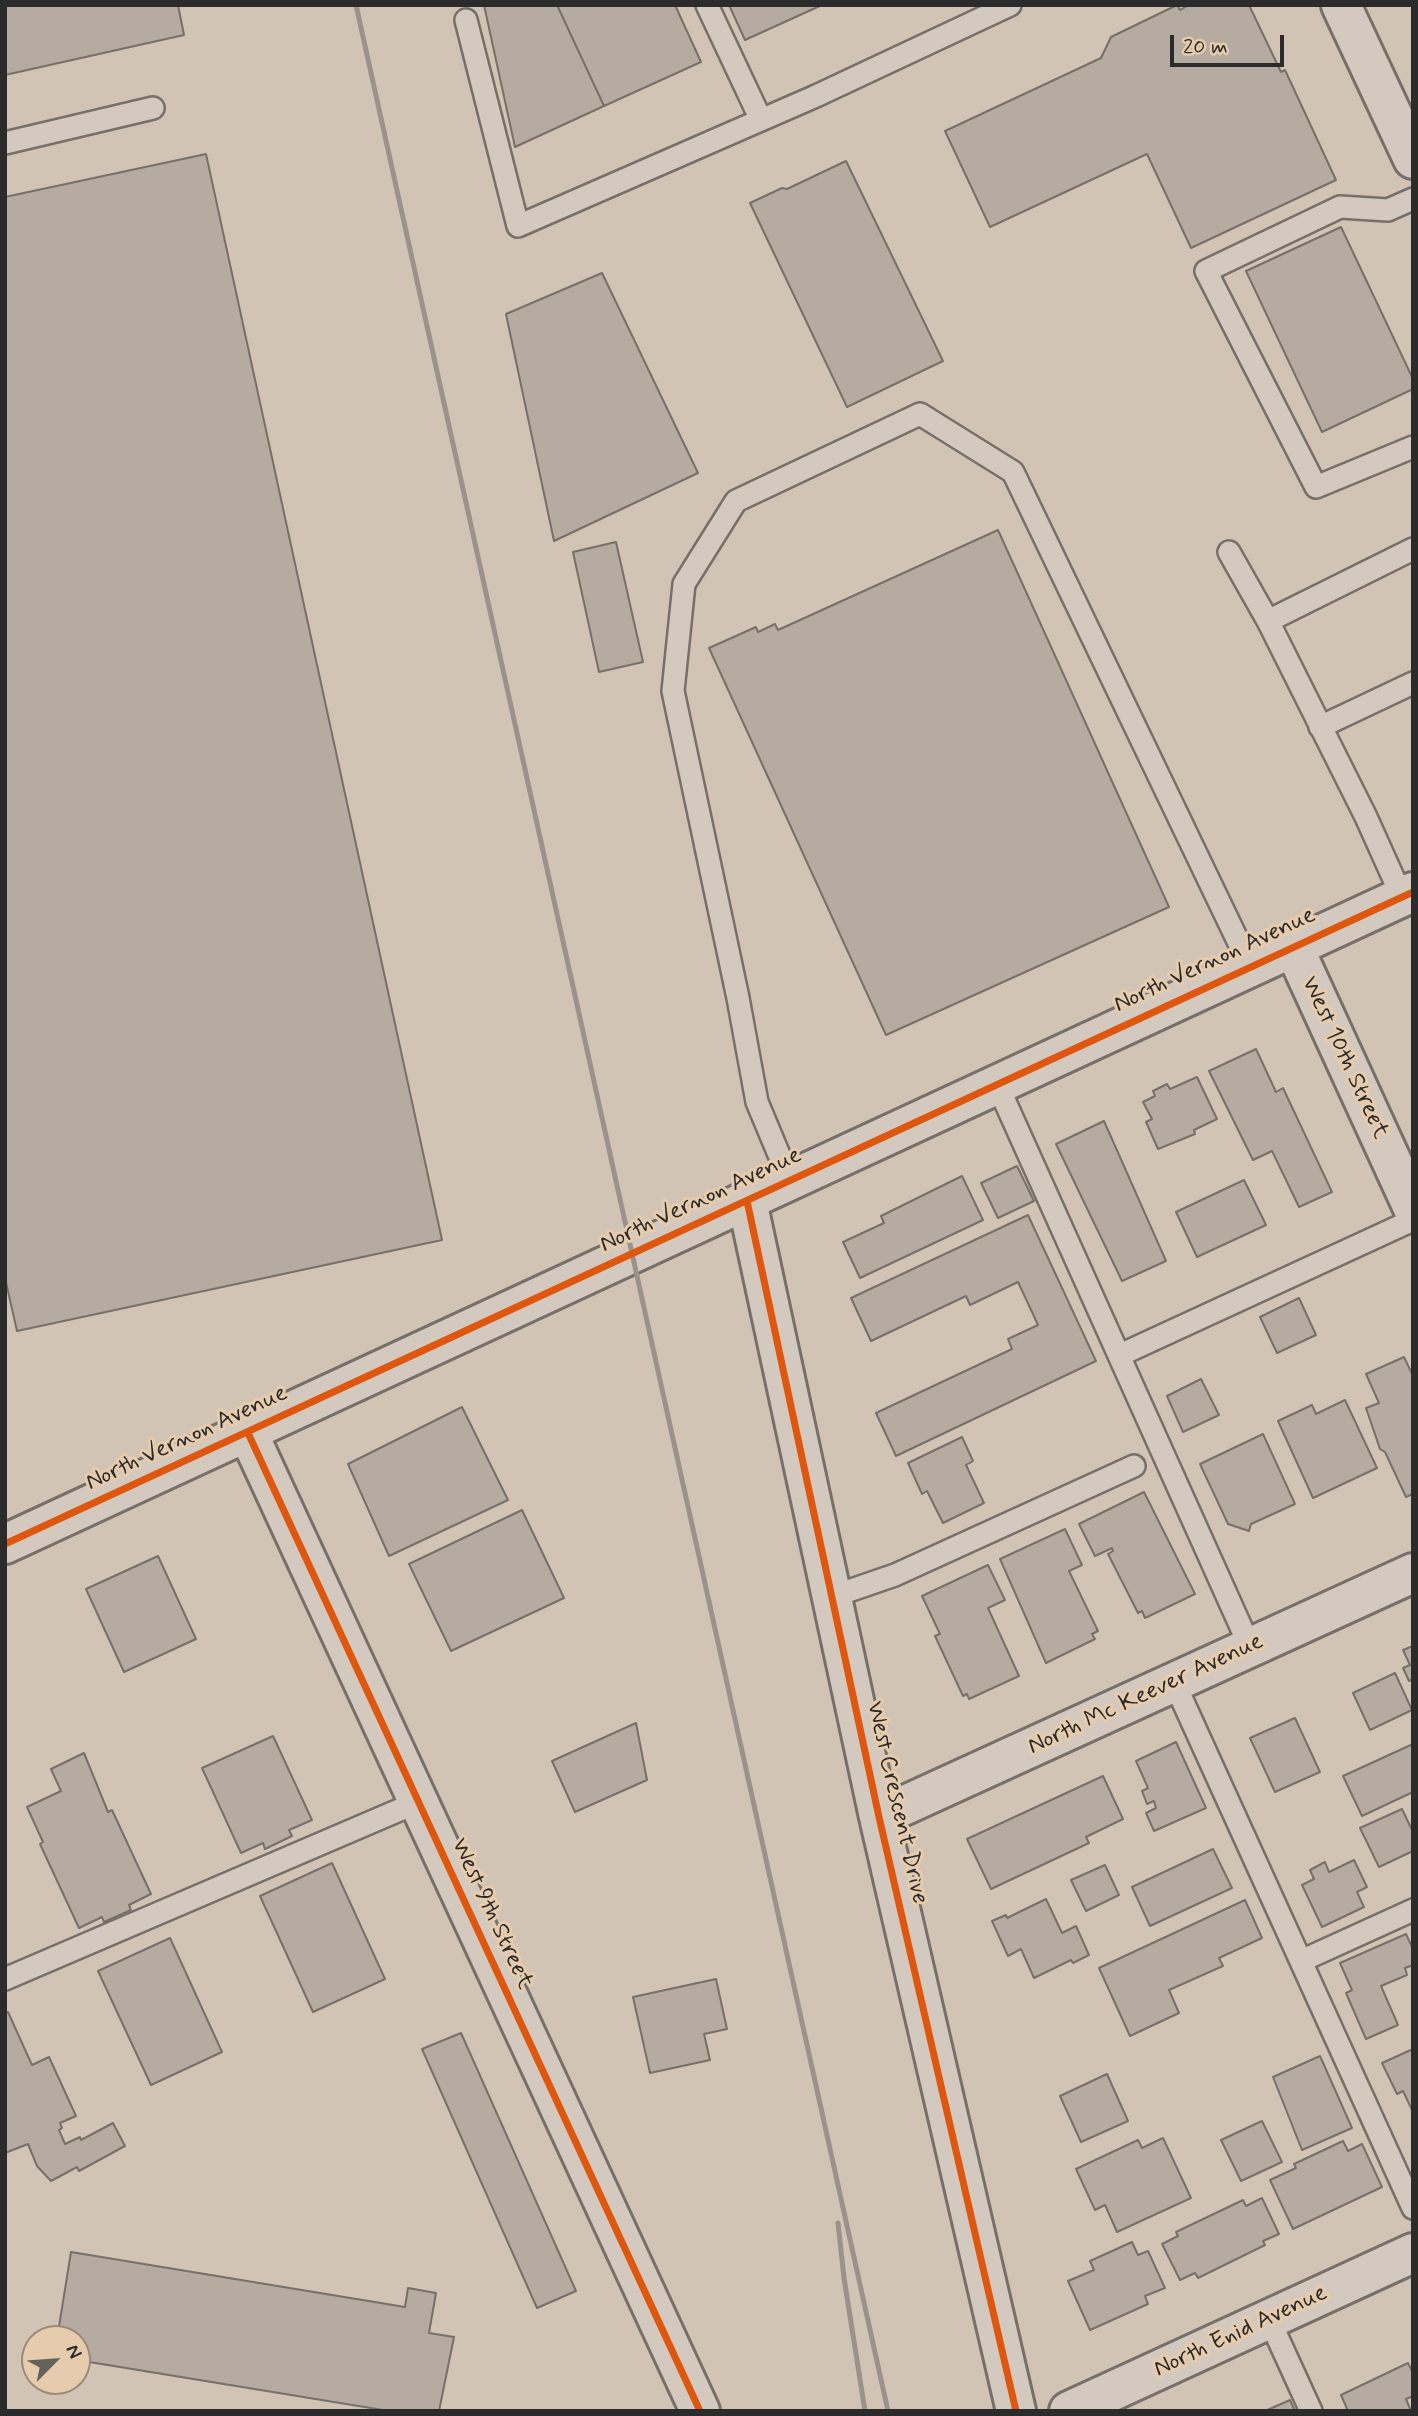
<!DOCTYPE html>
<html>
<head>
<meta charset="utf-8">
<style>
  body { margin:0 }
  #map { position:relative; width:1418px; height:2416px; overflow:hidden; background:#d2c4b5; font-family:Mynerve,sans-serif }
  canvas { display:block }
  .frame { position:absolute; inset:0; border:7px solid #2b2b2b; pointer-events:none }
  .north { position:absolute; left:21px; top:2325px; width:70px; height:70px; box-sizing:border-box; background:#e6cbad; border:2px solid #9b8b79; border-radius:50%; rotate:65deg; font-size:19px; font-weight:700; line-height:28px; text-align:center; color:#2b2b2b }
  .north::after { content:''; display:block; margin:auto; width:24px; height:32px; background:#65615b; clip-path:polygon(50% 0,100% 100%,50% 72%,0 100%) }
  .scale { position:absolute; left:1170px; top:35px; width:114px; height:32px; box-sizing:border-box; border:4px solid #2b2b2b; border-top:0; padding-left:9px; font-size:21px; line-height:24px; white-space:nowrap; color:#2b2b2b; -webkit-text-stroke:5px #e6cbad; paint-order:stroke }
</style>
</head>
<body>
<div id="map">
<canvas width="1418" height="2416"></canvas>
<div class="frame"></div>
<div class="north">N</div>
<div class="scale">20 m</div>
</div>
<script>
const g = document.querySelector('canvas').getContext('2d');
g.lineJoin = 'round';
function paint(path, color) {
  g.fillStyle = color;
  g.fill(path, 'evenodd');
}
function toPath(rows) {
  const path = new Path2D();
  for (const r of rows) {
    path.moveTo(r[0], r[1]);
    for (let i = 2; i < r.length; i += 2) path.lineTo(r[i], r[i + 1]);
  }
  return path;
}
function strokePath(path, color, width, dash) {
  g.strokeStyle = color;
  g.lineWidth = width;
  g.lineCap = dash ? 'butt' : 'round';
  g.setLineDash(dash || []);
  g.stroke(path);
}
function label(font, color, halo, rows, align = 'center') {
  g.font = font + ' Mynerve,sans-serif';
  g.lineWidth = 6;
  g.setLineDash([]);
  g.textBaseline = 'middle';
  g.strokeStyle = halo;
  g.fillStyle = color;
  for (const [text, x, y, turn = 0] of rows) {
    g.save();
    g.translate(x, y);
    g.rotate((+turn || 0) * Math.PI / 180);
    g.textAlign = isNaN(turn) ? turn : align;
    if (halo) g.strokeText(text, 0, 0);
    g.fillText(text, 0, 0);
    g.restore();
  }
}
const building = toPath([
  [5,5,178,5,184,35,5,75,5,5],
  [484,5,557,5,604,106,515,147,484,5],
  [557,5,675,5,701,62,604,106,557,5],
  [729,5,822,5,745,40,729,5],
  [1177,5,1180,10,1189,5,1249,5,1281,72,1285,70,1336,180,1191,248,1147,154,990,227,945,131,1101,58,1111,37,1177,5],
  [206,154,442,1240,17,1331,5,1278,5,197,206,154],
  [846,161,943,361,847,407,750,203,782,188,787,189,846,161],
  [1341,227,1413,379,1413,389,1322,432,1246,271,1341,227],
  [602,273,698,473,554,541,506,314,602,273],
  [998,530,1169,907,886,1035,709,648,756,627,758,632,775,624,778,630,998,530],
  [616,542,643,662,599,672,573,552,616,542],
  [1256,1049,1276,1092,1283,1088,1332,1192,1299,1207,1272,1151,1253,1160,1209,1071,1256,1049],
  [1197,1077,1217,1119,1194,1130,1195,1134,1158,1149,1146,1122,1152,1119,1143,1102,1155,1096,1153,1091,1167,1084,1170,1089,1197,1077],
  [1104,1121,1166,1261,1122,1281,1056,1144,1104,1121],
  [1017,1166,1034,1201,998,1218,981,1183,1017,1166],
  [962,1176,983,1220,860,1278,843,1242,884,1223,881,1216,962,1176],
  [1244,1180,1266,1225,1197,1257,1176,1212,1244,1180],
  [1028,1215,1096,1361,896,1456,876,1413,1012,1349,1008,1339,1038,1325,1018,1282,970,1305,966,1296,871,1341,851,1298,1028,1215],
  [1299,1298,1316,1335,1277,1353,1260,1317,1299,1298],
  [1404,1357,1413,1376,1413,1494,1406,1497,1385,1452,1380,1449,1366,1408,1379,1403,1366,1374,1404,1357],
  [1201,1379,1219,1415,1183,1432,1167,1396,1201,1379],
  [1345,1400,1377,1468,1313,1498,1278,1421,1312,1405,1316,1414,1345,1400],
  [462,1407,508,1500,389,1556,348,1464,462,1407],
  [1263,1434,1295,1504,1251,1524,1249,1531,1228,1524,1200,1464,1263,1434],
  [962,1437,973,1461,966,1465,984,1503,943,1523,927,1491,922,1494,908,1463,962,1437],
  [1144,1492,1195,1594,1145,1618,1142,1611,1138,1613,1108,1554,1113,1551,1112,1548,1095,1556,1079,1524,1144,1492],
  [522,1510,564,1598,451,1651,409,1564,522,1510],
  [1065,1529,1082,1565,1069,1571,1098,1631,1092,1634,1095,1639,1046,1663,1000,1559,1065,1529],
  [158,1556,196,1639,124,1672,86,1589,158,1556],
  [988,1565,1005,1600,988,1608,1019,1676,969,1699,967,1694,963,1696,935,1636,940,1634,922,1596,988,1565],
  [1413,1646,1413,1679,1409,1681,1403,1668,1410,1665,1403,1650,1413,1646],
  [1395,1673,1412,1710,1370,1730,1353,1693,1395,1673],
  [1295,1718,1320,1772,1275,1792,1250,1738,1295,1718],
  [636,1723,647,1780,575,1812,552,1761,636,1723],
  [273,1736,312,1820,289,1830,292,1836,265,1849,263,1843,241,1853,202,1768,273,1736],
  [1176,1742,1206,1808,1154,1831,1146,1813,1156,1808,1154,1801,1147,1804,1142,1791,1148,1788,1136,1761,1176,1742],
  [1413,1744,1413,1792,1362,1816,1343,1776,1413,1744],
  [84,1753,108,1812,112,1810,151,1894,129,1905,131,1910,104,1922,102,1917,79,1928,40,1844,43,1842,27,1807,61,1791,51,1769,84,1753],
  [1103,1776,1123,1819,1086,1837,1089,1843,991,1889,967,1839,1103,1776],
  [1402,1809,1413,1832,1413,1851,1379,1867,1360,1828,1402,1809],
  [1213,1849,1232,1888,1150,1926,1132,1887,1213,1849],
  [1354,1860,1367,1887,1357,1892,1364,1907,1322,1927,1302,1885,1314,1879,1310,1870,1325,1862,1329,1872,1354,1860],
  [332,1863,385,1979,313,2012,260,1896,332,1863],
  [1105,1865,1119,1895,1086,1911,1071,1880,1105,1865],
  [1046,1899,1062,1933,1076,1926,1089,1955,1073,1963,1071,1960,1034,1978,1021,1949,1008,1956,992,1921,1006,1915,1007,1918,1046,1899],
  [1245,1900,1262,1938,1219,1958,1223,1966,1169,1990,1179,2013,1130,2036,1099,1968,1245,1900],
  [1406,1934,1413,1949,1413,1965,1405,1968,1407,1975,1381,1986,1398,2025,1366,2039,1346,1993,1352,1990,1340,1963,1406,1934],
  [170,1938,222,2052,151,2085,98,1971,170,1938],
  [716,1979,727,2029,704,2034,710,2060,650,2073,633,1997,716,1979],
  [8,2012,32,2065,49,2057,76,2116,60,2123,62,2128,59,2130,65,2144,80,2137,81,2140,113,2123,125,2146,79,2171,77,2167,51,2181,37,2166,28,2144,5,2153,5,2013,8,2012],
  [461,2033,576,2291,537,2308,422,2049,461,2033],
  [1413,2049,1413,2112,1403,2091,1397,2094,1382,2063,1413,2049],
  [1320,2056,1352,2128,1302,2150,1273,2077,1320,2056],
  [1107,2074,1128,2121,1081,2142,1060,2096,1107,2074],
  [1262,2121,1282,2162,1241,2181,1221,2140,1262,2121],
  [1163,2138,1191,2198,1117,2232,1105,2205,1095,2210,1076,2169,1138,2140,1142,2148,1163,2138],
  [1343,2141,1348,2151,1362,2144,1382,2187,1293,2229,1270,2180,1296,2168,1294,2164,1343,2141],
  [1262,2198,1279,2234,1263,2241,1265,2245,1198,2278,1195,2273,1180,2280,1162,2244,1178,2236,1176,2232,1243,2200,1246,2206,1262,2198],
  [1132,2242,1138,2255,1148,2251,1165,2288,1145,2296,1148,2304,1090,2330,1068,2281,1094,2270,1090,2261,1132,2242],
  [71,2252,405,2307,408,2288,436,2293,429,2333,454,2337,439,2411,389,2411,77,2360,77,2339,57,2339,71,2252],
  [1408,2363,1413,2373,1413,2396,1406,2399,1411,2411,1348,2411,1341,2395,1408,2363],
  [1290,2400,1295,2411,1265,2411,1290,2400]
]);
paint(building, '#b5aba1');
strokePath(building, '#767069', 2);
const service = toPath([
  [707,5,761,120],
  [466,20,518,226,816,96,1010,5],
  [5,143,153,108],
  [1413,199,1388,210,1340,207,1206,271,1316,487,1413,447],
  [1229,552,1268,621,1366,817,1402,897],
  [1268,621,1413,549],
  [1320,727,1413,683],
  [997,1084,1250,1647],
  [790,1181,757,1102,738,998,673,691,684,584,736,501,920,414,1013,472,1250,966],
  [1120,1355,1413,1220],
  [831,1597,895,1575,1134,1466],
  [1174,1682,1413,2208],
  [1301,1961,1413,1910],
  [5,1979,418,1802],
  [1269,2319,1311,2411]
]);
const minor = toPath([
  [1293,946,1413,1208],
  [747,1201,879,1817,1016,2411],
  [248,1433,700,2411],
  [879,1817,1413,1573],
  [1069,2411,1413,2253]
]);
const tertiary = toPath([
  [1341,5,1413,159],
  [5,1544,1413,892]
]);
strokePath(service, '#767069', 26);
strokePath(minor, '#767069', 44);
strokePath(tertiary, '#767069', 44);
strokePath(service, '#d3c9be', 21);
strokePath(minor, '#d3c9be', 38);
strokePath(tertiary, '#d3c9be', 38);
strokePath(toPath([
  [356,5,888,2411],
  [838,2223,844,2278,865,2411]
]), '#9a938b', 5);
strokePath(toPath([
  [747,1201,879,1817,1016,2411],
  [248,1433,700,2411],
  [5,1544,1413,892]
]), '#df570e', 7);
label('24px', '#2b2b2b', '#e6cbad', [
  ["North Vernon Avenue",1215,961,-25],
  ["West 10th Street",1344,1058,65],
  ["North Vernon Avenue",701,1201,-25],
  ["North Vernon Avenue",187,1439,-25],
  ["North Mc Keever Avenue",1146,1695,-25],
  ["West Crescent Drive",896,1803,77],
  ["West 9th Street",491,1914,65],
  ["North Enid Avenue",1241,2332,-25]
]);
</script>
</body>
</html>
